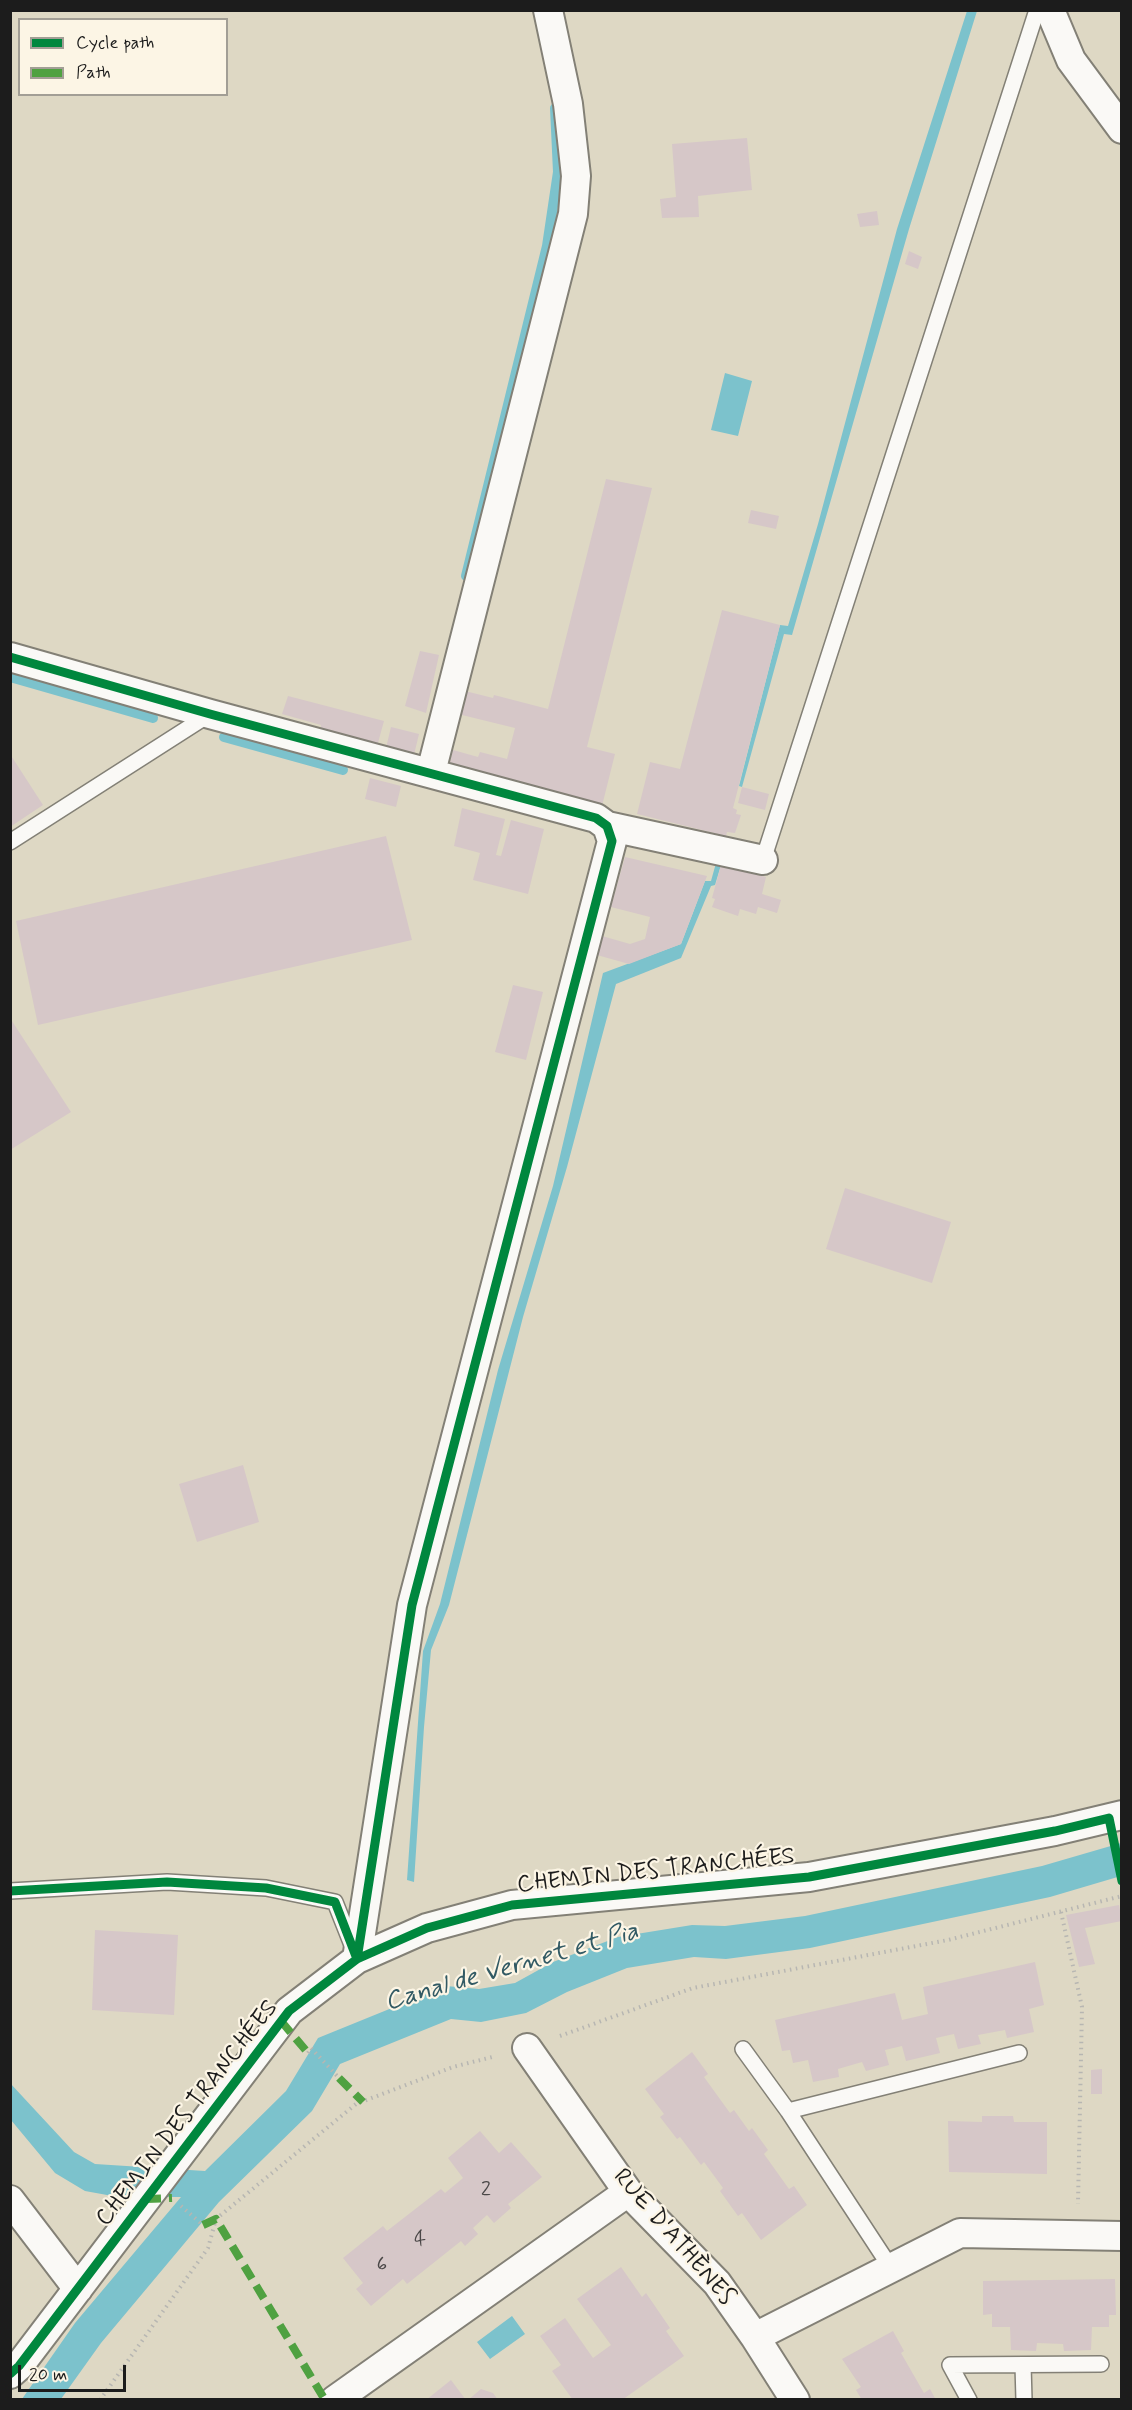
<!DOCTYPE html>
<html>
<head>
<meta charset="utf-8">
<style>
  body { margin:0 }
  #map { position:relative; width:1132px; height:2410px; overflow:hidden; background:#ded8c4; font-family:Mynerve,sans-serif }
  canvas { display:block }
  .frame { position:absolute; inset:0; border:12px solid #1c1c1c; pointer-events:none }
  .legend { position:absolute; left:18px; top:18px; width:210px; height:78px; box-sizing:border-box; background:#fcf5e5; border:2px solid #a29e95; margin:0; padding:8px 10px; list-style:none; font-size:18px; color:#1c1c1c }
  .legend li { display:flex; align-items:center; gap:12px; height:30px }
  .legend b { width:30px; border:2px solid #a29e95 }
  .scale { position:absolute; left:18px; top:2365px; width:108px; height:27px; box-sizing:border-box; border:3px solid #1c1c1c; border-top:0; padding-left:8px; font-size:18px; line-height:21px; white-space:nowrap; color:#1c1c1c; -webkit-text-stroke:4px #fcf5e5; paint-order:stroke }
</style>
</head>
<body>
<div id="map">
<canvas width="1132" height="2410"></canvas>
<div class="frame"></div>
<ul class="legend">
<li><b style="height:8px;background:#00873e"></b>Cycle path</li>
<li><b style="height:8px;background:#4fa141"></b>Path</li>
</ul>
<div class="scale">20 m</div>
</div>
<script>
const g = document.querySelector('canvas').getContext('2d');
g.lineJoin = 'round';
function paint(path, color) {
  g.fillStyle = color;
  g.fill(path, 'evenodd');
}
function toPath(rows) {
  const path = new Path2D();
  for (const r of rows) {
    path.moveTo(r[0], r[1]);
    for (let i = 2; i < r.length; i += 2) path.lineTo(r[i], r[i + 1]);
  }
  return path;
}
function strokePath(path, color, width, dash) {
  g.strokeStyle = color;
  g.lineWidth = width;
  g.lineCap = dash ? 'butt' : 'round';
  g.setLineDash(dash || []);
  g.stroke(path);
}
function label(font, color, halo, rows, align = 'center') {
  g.font = font + ' Mynerve,sans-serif';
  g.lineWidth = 4.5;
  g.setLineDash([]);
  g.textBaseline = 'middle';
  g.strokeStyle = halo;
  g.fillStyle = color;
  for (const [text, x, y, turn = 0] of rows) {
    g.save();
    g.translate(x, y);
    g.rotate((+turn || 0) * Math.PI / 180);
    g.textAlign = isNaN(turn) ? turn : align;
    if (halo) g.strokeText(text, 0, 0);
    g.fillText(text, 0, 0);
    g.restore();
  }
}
paint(toPath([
  [967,11,977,11,909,229,792,635,784,634,742,787,739,786,780,625,788,626,818,524,897,229],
  [725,373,752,381,738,436,711,430],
  [716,863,721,865,715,885,711,886,681,958,616,984,567,1167,523,1317,449,1605,431,1650,424,1727,414,1882,407,1880,423,1651,440,1604,498,1370,553,1186,603,973,681,944,705,881,711,881],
  [1121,1843,1121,1876,1050,1897,810,1948,726,1959,694,1957,627,1968,567,1992,526,2013,481,2022,451,2019,340,2064,312,2111,219,2202,101,2343,61,2399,22,2399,75,2323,181,2197,118,2197,85,2191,55,2173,11,2120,10,2083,74,2152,95,2164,205,2171,286,2091,318,2038,446,1986,479,1989,515,1983,553,1962,618,1937,692,1925,725,1926,805,1916,1042,1866],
  [512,2316,525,2334,490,2359,477,2342]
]), '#7cc2cc');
strokePath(toPath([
  [466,576,547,246,558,172,555,108],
  [10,677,153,718],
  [224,737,343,770]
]), '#7cc2cc', 10);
paint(toPath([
  [747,138,752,190,698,196,699,217,662,218,660,199,676,197,672,144],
  [877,211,879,225,860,227,857,214],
  [909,251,922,257,918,269,905,264],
  [606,479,652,488,587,747,615,754,602,806,449,766,453,750,478,757,480,752,507,759,515,728,458,714,465,691,493,698,494,695,548,709],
  [751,510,779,516,776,529,748,523],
  [722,610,780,625,733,808,737,810,736,814,741,815,735,833,727,832,726,836,637,814,650,762,680,769],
  [420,651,439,655,426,713,405,706],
  [288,696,384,721,376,750,319,735,321,725,282,714],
  [391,727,419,734,413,759,385,752],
  [10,754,43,805,10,827],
  [370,778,401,786,396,807,365,799],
  [742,787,769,794,765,810,738,803],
  [462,808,505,819,496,855,501,856,511,820,544,829,528,894,473,880,480,853,454,846],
  [386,836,412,940,38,1025,16,921],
  [625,857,707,876,681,944,629,964,597,955,602,936,630,944,645,939,650,917,611,907],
  [721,865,766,877,762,894,781,900,777,913,758,907,756,914,740,909,738,916,712,907,715,899,712,898],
  [513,985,543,992,526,1060,495,1052],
  [10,1018,71,1112,10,1150],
  [845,1188,951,1222,932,1283,826,1249],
  [243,1465,259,1522,197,1542,179,1484],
  [1119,1905,1122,1921,1085,1928,1095,1964,1079,1967,1066,1915],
  [95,1930,178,1935,174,2015,92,2010],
  [1035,1962,1044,2005,1029,2009,1034,2032,1007,2038,1005,2030,978,2035,981,2044,958,2049,954,2034,936,2038,940,2053,906,2061,902,2046,885,2050,889,2065,866,2071,862,2062,838,2069,839,2077,813,2082,808,2060,793,2063,790,2050,782,2051,775,2020,895,1993,902,2020,928,2014,923,1987],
  [692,2052,708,2074,704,2077,730,2113,734,2110,749,2131,752,2128,768,2150,764,2154,789,2189,794,2186,807,2205,761,2240,742,2213,738,2216,720,2191,723,2188,704,2162,701,2165,680,2137,677,2139,660,2117,664,2114,645,2089],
  [1102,2069,1102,2094,1091,2094,1091,2070],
  [982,2116,1013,2116,1014,2122,1047,2122,1047,2174,949,2172,948,2121,982,2122],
  [480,2131,499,2153,511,2142,542,2177,508,2204,511,2208,494,2223,487,2215,473,2228,478,2234,465,2246,461,2241,407,2284,403,2279,371,2306,356,2289,363,2283,343,2258,383,2226,387,2231,441,2189,445,2193,463,2178,448,2158],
  [621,2267,642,2297,646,2293,670,2328,666,2331,684,2356,622,2400,573,2400,552,2371,561,2365,540,2336,565,2318,593,2358,611,2345,577,2299],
  [1115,2279,1116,2315,1109,2315,1109,2327,1092,2327,1091,2350,1064,2351,1063,2344,1037,2343,1036,2351,1011,2350,1010,2327,992,2327,992,2314,983,2315,983,2281],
  [893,2331,904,2351,901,2353,924,2393,930,2389,936,2400,862,2400,856,2390,861,2387,842,2359],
  [451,2380,466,2400,426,2400],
  [481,2389,493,2393,498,2400,468,2400]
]), '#d6c7c8');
const lane = toPath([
  [10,842,210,714],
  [763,860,1037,10],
  [10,1891,167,1882,266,1888,335,1902,354,1950],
  [743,2049,788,2111],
  [891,2268,788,2111,1019,2053],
  [1023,2365,1024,2400],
  [969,2400,950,2365,1101,2364]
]);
const street = toPath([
  [1050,10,1071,60,1122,129],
  [10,657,210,714,596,818,607,826,612,841,412,1605,357,1959],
  [431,772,573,214,576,176,568,104,548,10],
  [607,826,763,860],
  [527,2048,628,2192,717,2283,755,2337,795,2400],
  [10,2200,78,2289],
  [755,2337,960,2233,1122,2236],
  [10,2374,19,2366,289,2011,357,1959,427,1928,512,1905,809,1877,1055,1831,1122,1815],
  [335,2400,628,2192]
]);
strokePath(lane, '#838076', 18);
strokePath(street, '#838076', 32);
strokePath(toPath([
  [1115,1848,1122,1881],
  [1061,1912,1082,2007,1078,2204],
  [560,2036,693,1988,948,1940,1122,1896],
  [308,2053,311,2048,339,2078],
  [181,2206,203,2225],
  [100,2400,208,2248,216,2219,356,2104,453,2067,496,2056]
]), '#b7b6b2', 4, [1.5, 4.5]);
strokePath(lane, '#faf9f6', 15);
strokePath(street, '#faf9f6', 28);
strokePath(toPath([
  [281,2021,308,2053],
  [339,2078,363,2102],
  [146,2199,172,2198],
  [203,2225,216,2219,325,2400]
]), '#4fa141', 8, [15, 8]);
strokePath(toPath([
  [10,657,210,714,596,818,607,826,612,841,412,1605,357,1959],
  [10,1891,167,1882,266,1888,335,1902,357,1959],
  [10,2374,19,2366,289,2011,357,1959,427,1928,512,1905,809,1877,1055,1831,1109,1818,1122,1881]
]), '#00873e', 9);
label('21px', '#4a4747', null, [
  ["2",486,2191],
  ["4",420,2241],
  ["6",382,2266]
]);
label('24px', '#1c1c1c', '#fcf5e5', [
  ["CHEMIN DES TRANCHÉES",656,1872,-6],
  ["CHEMIN DES TRANCHÉES",188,2114,-52],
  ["RUE D'ATHÈNES",673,2238,49]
]);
label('italic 26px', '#325a64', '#fcf5e5', [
  ["Canal de Vernet et Pia",512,1968,-16]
]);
</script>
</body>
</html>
